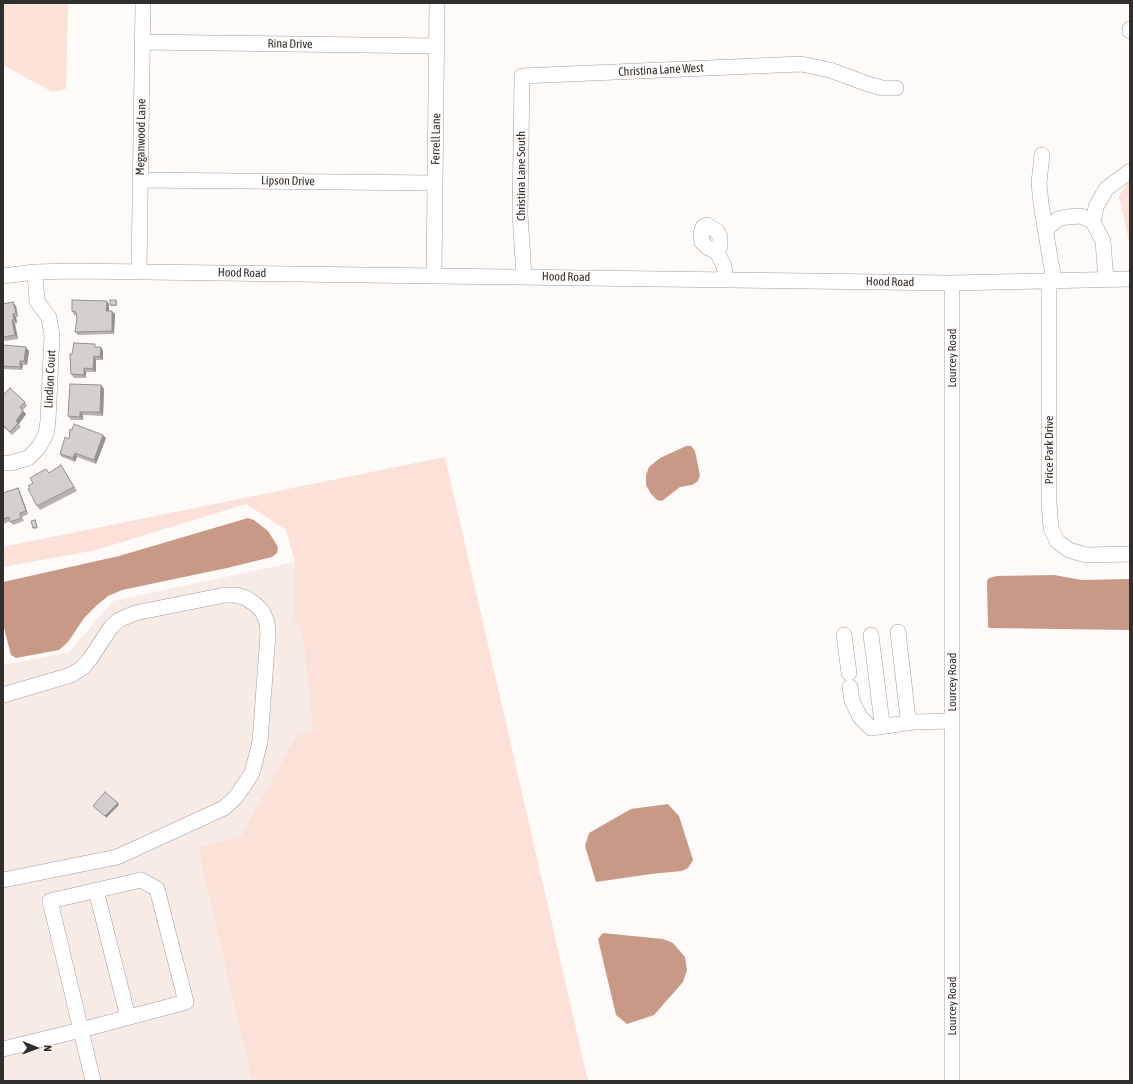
<!DOCTYPE html>
<html>
<head>
<meta charset="utf-8">
<style>
  body { margin:0 }
  #map { position:relative; width:1133px; height:1084px; overflow:hidden; background:#fefaf8; font-family:"Asap Condensed",sans-serif }
  canvas { display:block }
  .frame { position:absolute; inset:0; border:4px solid #312f2e; pointer-events:none }
  .north { position:absolute; left:16px; top:1028px; width:40px; height:40px; -webkit-text-stroke:3px #fefaf8; paint-order:stroke; rotate:91deg; font-size:11px; font-weight:700; line-height:16px; text-align:center; color:#312f2e }
  .north::after { content:''; display:block; margin:auto; width:14px; height:18px; background:#312f2e; clip-path:polygon(50% 0,100% 100%,50% 72%,0 100%) }
</style>
</head>
<body>
<div id="map">
<canvas width="1133" height="1084"></canvas>
<div class="frame"></div>
<div class="north">N</div>
</div>
<script>
const g = document.querySelector('canvas').getContext('2d');
g.lineJoin = 'round';
function paint(path, color) {
  g.fillStyle = color;
  g.fill(path, 'evenodd');
}
function toPath(rows) {
  const path = new Path2D();
  for (const r of rows) {
    path.moveTo(r[0], r[1]);
    for (let i = 2; i < r.length; i += 2) path.lineTo(r[i], r[i + 1]);
  }
  return path;
}
function strokePath(path, color, width, dash) {
  g.strokeStyle = color;
  g.lineWidth = width;
  g.lineCap = dash ? 'butt' : 'round';
  g.setLineDash(dash || []);
  g.stroke(path);
}
function label(font, color, halo, rows, align = 'center') {
  g.font = font + ' "Asap Condensed",sans-serif';
  g.lineWidth = 3;
  g.setLineDash([]);
  g.textBaseline = 'middle';
  g.strokeStyle = halo;
  g.fillStyle = color;
  for (const [text, x, y, turn = 0] of rows) {
    g.save();
    g.translate(x, y);
    g.rotate((+turn || 0) * Math.PI / 180);
    g.textAlign = isNaN(turn) ? turn : align;
    if (halo) g.strokeText(text, 0, 0);
    g.fillText(text, 0, 0);
    g.restore();
  }
}
paint(toPath([
  [295,562,293,616,303,636,313,732,296,736,241,837,198,848,251,1078,259,1081,3,1081,3,665,69,652,113,601]
]), '#f7ebe6');
paint(toPath([
  [7,3,68,3,66,89,52,92,3,65,3,4],
  [1130,178,1130,246,1119,196],
  [445,457,588,1081,262,1081,251,1078,198,848,241,836,296,736,313,731,303,636,293,616,295,562,286,530,246,504,96,550,3,567,3,547]
]), '#fbe1d8');
paint(toPath([
  [686,446,691,446,695,451,700,475,698,481,692,485,680,487,662,501,657,500,651,494,646,485,646,475,649,467,660,458],
  [248,518,254,520,268,531,278,547,277,553,272,557,227,568,122,590,108,596,96,606,84,618,68,642,59,650,16,658,11,655,3,624,3,582,119,556],
  [1054,575,1082,580,1130,579,1130,630,990,628,988,627,987,581,989,578,997,576],
  [668,804,679,816,693,860,688,868,682,871,651,874,596,882,585,846,589,833,631,809],
  [603,933,663,939,673,943,685,957,687,970,683,982,654,1015,627,1024,616,1015,598,939]
]), '#c99988');
const minor = toPath([
  [1130,29,1130,31],
  [143,42,437,46],
  [1042,155,1039,183,1041,204,1054,281],
  [140,180,435,183],
  [1046,229,1058,219,1067,217,1080,216,1093,221],
  [717,252,707,247,702,242,701,234,703,227,707,225,717,231,720,237,720,246,717,252,724,266,726,280],
  [139,271,143,3],
  [434,275,437,3],
  [3,276,35,272,73,271,952,283,1130,279],
  [524,277,520,214,522,76,801,64,830,70,868,84,882,88,896,88],
  [1106,280,1103,241,1093,222,1096,207,1106,189,1130,171],
  [1049,281,1049,504,1051,528,1057,541,1069,550,1086,555,1130,554],
  [952,283,952,1081],
  [3,463,11,463,28,458,39,447,46,434,48,421,52,335,49,318,37,301,35,272],
  [898,632,908,718,914,722,952,721],
  [844,635,849,673],
  [871,635,882,723,885,726,914,722],
  [850,687,852,701,860,717,871,728,885,726],
  [3,695,71,675,82,668,90,659,111,627,119,620,135,613,225,595,236,595,246,598,255,604,262,611,267,622,268,634,260,742,252,773,236,797,224,808,117,857,3,880],
  [141,880,157,889,186,1002,81,1030,50,901,141,880],
  [96,890,128,1017],
  [3,1049,81,1030,93,1081]
]);
strokePath(minor, '#a19d9c', 16);
strokePath(minor, '#fff', 15);
paint(toPath([
  [116,300,117,301,117,306,111,306,110,305],
  [109,304,109,311,115,314,114,334,78,335,75,332,77,319,76,315,74,315,72,311],
  [16,306,18,317,16,317,17,323,15,324,18,339,5,341,3,337],
  [3,345,29,351,27,365,23,365,22,370,3,369],
  [96,347,101,347,103,351,103,360,96,360,96,372,86,372,86,378,74,378,71,374,72,354],
  [101,385,104,389,103,416,83,415,83,420,71,420,68,416],
  [3,395,25,402,27,406,23,410,26,414,19,424,21,427,12,435,5,428,3,430],
  [106,438,96,464,77,457,75,462,62,457,60,454,69,439],
  [61,465,77,491,40,510,37,506,30,488,49,473],
  [18,488,20,492,28,514,22,517,24,521,13,525,10,521,3,524,3,491,4,493],
  [36,522,38,528,34,529,33,528]
]), '#b6b3b1');
paint(toPath([
  [107,301,109,304,109,314,106,311],
  [13,302,16,306,18,317,16,313],
  [112,311,115,314,114,334,112,331],
  [13,314,16,317,17,323,14,320],
  [12,320,15,324,18,339,15,335],
  [26,347,29,351,27,365,24,361],
  [101,347,103,351,103,360,100,357],
  [94,356,96,360,96,372,93,369],
  [20,361,23,365,22,370,20,367],
  [84,368,86,372,86,378,84,375],
  [101,385,104,389,103,416,100,412],
  [23,411,26,414,19,424,16,421],
  [80,412,83,415,83,420,80,417],
  [103,435,106,438,96,464,94,460],
  [75,453,77,457,75,462,73,458],
  [18,488,20,492,28,514,26,511],
  [118,803,119,805,106,818,105,816]
]), '#949290');
const building = toPath([
  [72,300,107,301,106,311,112,311,112,331,75,332,77,319,76,312,72,311,72,300],
  [110,300,116,300,116,305,110,305,110,300],
  [13,302,16,313,13,314,14,320,12,320,15,335,3,337,3,304,13,302],
  [74,343,95,344,95,347,101,347,100,357,94,356,93,369,84,368,84,375,71,374,70,354,72,354,74,343],
  [3,345,26,347,24,361,20,361,20,367,3,366,3,345],
  [70,384,101,385,100,412,80,412,80,417,68,416,70,384],
  [10,388,25,402,20,407,23,411,16,421,18,423,10,432,3,425,3,395,10,388],
  [74,424,103,435,94,460,75,453,73,458,60,454,65,437,69,439,70,429,72,430,74,424],
  [61,465,74,487,37,506,28,489,30,488,28,486,33,483,30,478,46,469,49,473,61,465],
  [18,488,26,511,20,513,21,518,10,522,9,517,3,519,3,493,18,488],
  [35,520,37,527,33,528,31,521,35,520],
  [105,792,118,803,105,816,93,806,105,792]
]);
paint(building, '#d4d0ce');
strokePath(building, '#949290', 1);
label('12px', '#312f2e', '#fefaf8', [
  ["Rina Drive",290,44,1],
  ["Christina Lane West",661,70,-3],
  ["Meganwood Lane",141,137,-89],
  ["Ferrell Lane",436,139,-89],
  ["Christina Lane South",521,176,-90],
  ["Lipson Drive",288,181,1],
  ["Hood Road",242,273,1],
  ["Hood Road",566,277,1],
  ["Hood Road",890,282,1],
  ["Lourcey Road",952,358,-90],
  ["Lindion Court",50,379,-87],
  ["Price Park Drive",1049,450,-90],
  ["Lourcey Road",952,682,-90],
  ["Lourcey Road",952,1006,-90]
]);
</script>
</body>
</html>
